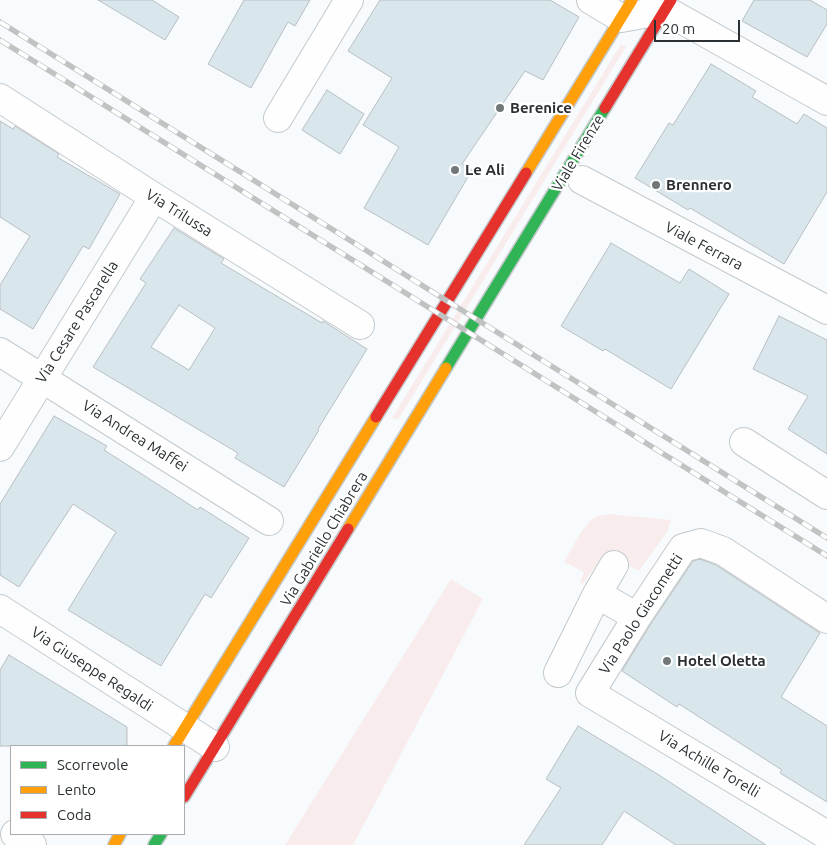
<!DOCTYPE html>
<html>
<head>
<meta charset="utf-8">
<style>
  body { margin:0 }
  #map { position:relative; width:827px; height:845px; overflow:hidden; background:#f7fbfd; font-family:Ubuntu,sans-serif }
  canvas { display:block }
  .legend { position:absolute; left:10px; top:745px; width:175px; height:90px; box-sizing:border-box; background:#fff; border:1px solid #aaacad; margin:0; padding:6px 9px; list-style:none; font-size:15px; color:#2a3033 }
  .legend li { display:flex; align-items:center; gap:10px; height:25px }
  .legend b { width:25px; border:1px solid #aaacad }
  .scale { position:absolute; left:654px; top:20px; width:86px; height:22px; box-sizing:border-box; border:2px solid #2a3033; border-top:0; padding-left:6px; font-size:15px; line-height:18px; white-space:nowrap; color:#2a3033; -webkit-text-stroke:4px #fff; paint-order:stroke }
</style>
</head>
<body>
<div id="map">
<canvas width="827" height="845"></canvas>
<ul class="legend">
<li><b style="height:6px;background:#30b455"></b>Scorrevole</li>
<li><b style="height:6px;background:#ff9f0a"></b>Lento</li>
<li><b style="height:6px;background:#e5322d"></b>Coda</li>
</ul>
<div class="scale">20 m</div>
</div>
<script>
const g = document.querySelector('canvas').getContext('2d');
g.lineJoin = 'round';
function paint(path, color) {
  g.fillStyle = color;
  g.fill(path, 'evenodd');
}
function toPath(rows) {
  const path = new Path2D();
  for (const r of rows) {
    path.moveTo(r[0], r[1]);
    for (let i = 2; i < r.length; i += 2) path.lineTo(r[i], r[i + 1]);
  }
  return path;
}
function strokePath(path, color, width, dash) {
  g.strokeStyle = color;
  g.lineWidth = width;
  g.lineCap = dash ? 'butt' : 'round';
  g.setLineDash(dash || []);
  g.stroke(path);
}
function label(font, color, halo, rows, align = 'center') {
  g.font = font + ' Ubuntu,sans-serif';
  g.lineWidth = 4.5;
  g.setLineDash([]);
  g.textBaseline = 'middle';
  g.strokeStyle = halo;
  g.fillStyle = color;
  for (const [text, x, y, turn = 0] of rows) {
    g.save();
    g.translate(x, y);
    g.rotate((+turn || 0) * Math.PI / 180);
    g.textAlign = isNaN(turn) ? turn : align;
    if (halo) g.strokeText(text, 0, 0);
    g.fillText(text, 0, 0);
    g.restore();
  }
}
paint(toPath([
  [621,44,626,47,398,420,392,418],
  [609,514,671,520,667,532,639,571,609,556,596,590,586,582,596,570,595,567,582,585,580,582,584,572,564,562,581,532,590,521,597,516],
  [451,579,483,599,353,845,285,845]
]), '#f8edec');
const building = toPath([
  [98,0,152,0,179,17,165,40,98,0],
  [244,0,310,0,295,26,288,22,251,88,208,64,244,0],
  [380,0,550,0,579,17,543,80,525,71,462,164,472,170,428,245,364,208,399,147,363,125,392,78,348,51,380,0],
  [754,0,810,0,827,10,827,24,807,57,742,21,754,0],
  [711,64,756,91,752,97,797,124,804,114,827,128,827,192,784,264,690,208,688,210,635,178,669,123,673,125,711,64],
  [327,90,364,114,340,154,302,130,327,90],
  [0,121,13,129,15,126,59,154,57,157,120,194,89,249,83,246,33,329,0,309,0,285,30,236,0,217,0,121],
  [174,228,224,259,221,263,322,323,323,321,367,349,318,429,319,430,284,487,235,458,238,453,93,367,146,283,140,279,174,228],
  [179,305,215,328,189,370,151,347,179,305],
  [611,243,680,283,689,269,729,294,671,389,605,349,603,351,561,326,611,243],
  [779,316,827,340,827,454,788,429,808,396,753,369,779,316],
  [54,416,107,446,104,450,198,510,200,507,249,538,211,598,205,594,161,666,68,610,116,532,73,504,19,587,0,575,0,504,54,416],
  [700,559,716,565,820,633,781,697,827,726,827,802,780,773,782,770,679,704,677,707,622,671,650,625,693,561,700,559],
  [9,655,127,727,127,746,0,746,0,670,9,655],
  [578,726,659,775,766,845,676,845,624,811,602,845,524,845,561,788,546,779,578,726]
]);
paint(building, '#d9e7ec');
strokePath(building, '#babec1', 1);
const street = toPath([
  [591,0,621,18,665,10,827,101],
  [0,98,154,197,360,325],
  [278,118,349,0],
  [582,180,827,310],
  [0,352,269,521],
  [744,442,827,495],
  [0,447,154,197],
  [597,594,637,617],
  [0,609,215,747],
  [827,619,723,551,701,543,683,548,637,617,590,693,827,835],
  [558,673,597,594,614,565],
  [15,834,32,845]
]);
const fast = toPath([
  [446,368,605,108],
  [154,845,161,834]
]);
const slow = toPath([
  [526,173,632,0],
  [348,529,446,368],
  [174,746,376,417],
  [114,845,120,834]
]);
const jam = toPath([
  [605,108,671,0],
  [376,417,526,173],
  [184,797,348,529]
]);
strokePath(street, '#c4c9cc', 30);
strokePath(fast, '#c4c9cc', 14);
strokePath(slow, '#c4c9cc', 14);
strokePath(jam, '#c4c9cc', 14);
strokePath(street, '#fefeff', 28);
strokePath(fast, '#30b455', 11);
strokePath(slow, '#ff9f0a', 11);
strokePath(jam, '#e5322d', 11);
const rail = toPath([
  [0,22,827,538],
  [0,40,827,556]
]);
strokePath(rail, '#c1c3c3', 5.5);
strokePath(rail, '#fff', 4, [11]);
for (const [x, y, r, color] of [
  [500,108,5,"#72777a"],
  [455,170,5,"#72777a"],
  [656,185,5,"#72777a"],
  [667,661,5,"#72777a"]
]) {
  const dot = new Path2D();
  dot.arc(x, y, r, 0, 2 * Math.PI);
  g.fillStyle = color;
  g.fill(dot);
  strokePath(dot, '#fff', 2);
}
label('bold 15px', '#2a3033', '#fff', [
  ["Berenice",510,108],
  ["Le Ali",465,170],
  ["Brennero",666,185],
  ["Hotel Oletta",677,661]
], 'left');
label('15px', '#2a3033', '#fff', [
  ["Viale Firenze",578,153,-59],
  ["Via Trilussa",179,213,32],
  ["Viale Ferrara",704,246,28],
  ["Via Cesare Pascarella",77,322,-58],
  ["Via Andrea Maffei",135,436,32],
  ["Via Gabriello Chiabrera",324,539,-59],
  ["Via Paolo Giacometti",641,614,-57],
  ["Via Giuseppe Regaldi",92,669,33],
  ["Via Achille Torelli",709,764,31]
]);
</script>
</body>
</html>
